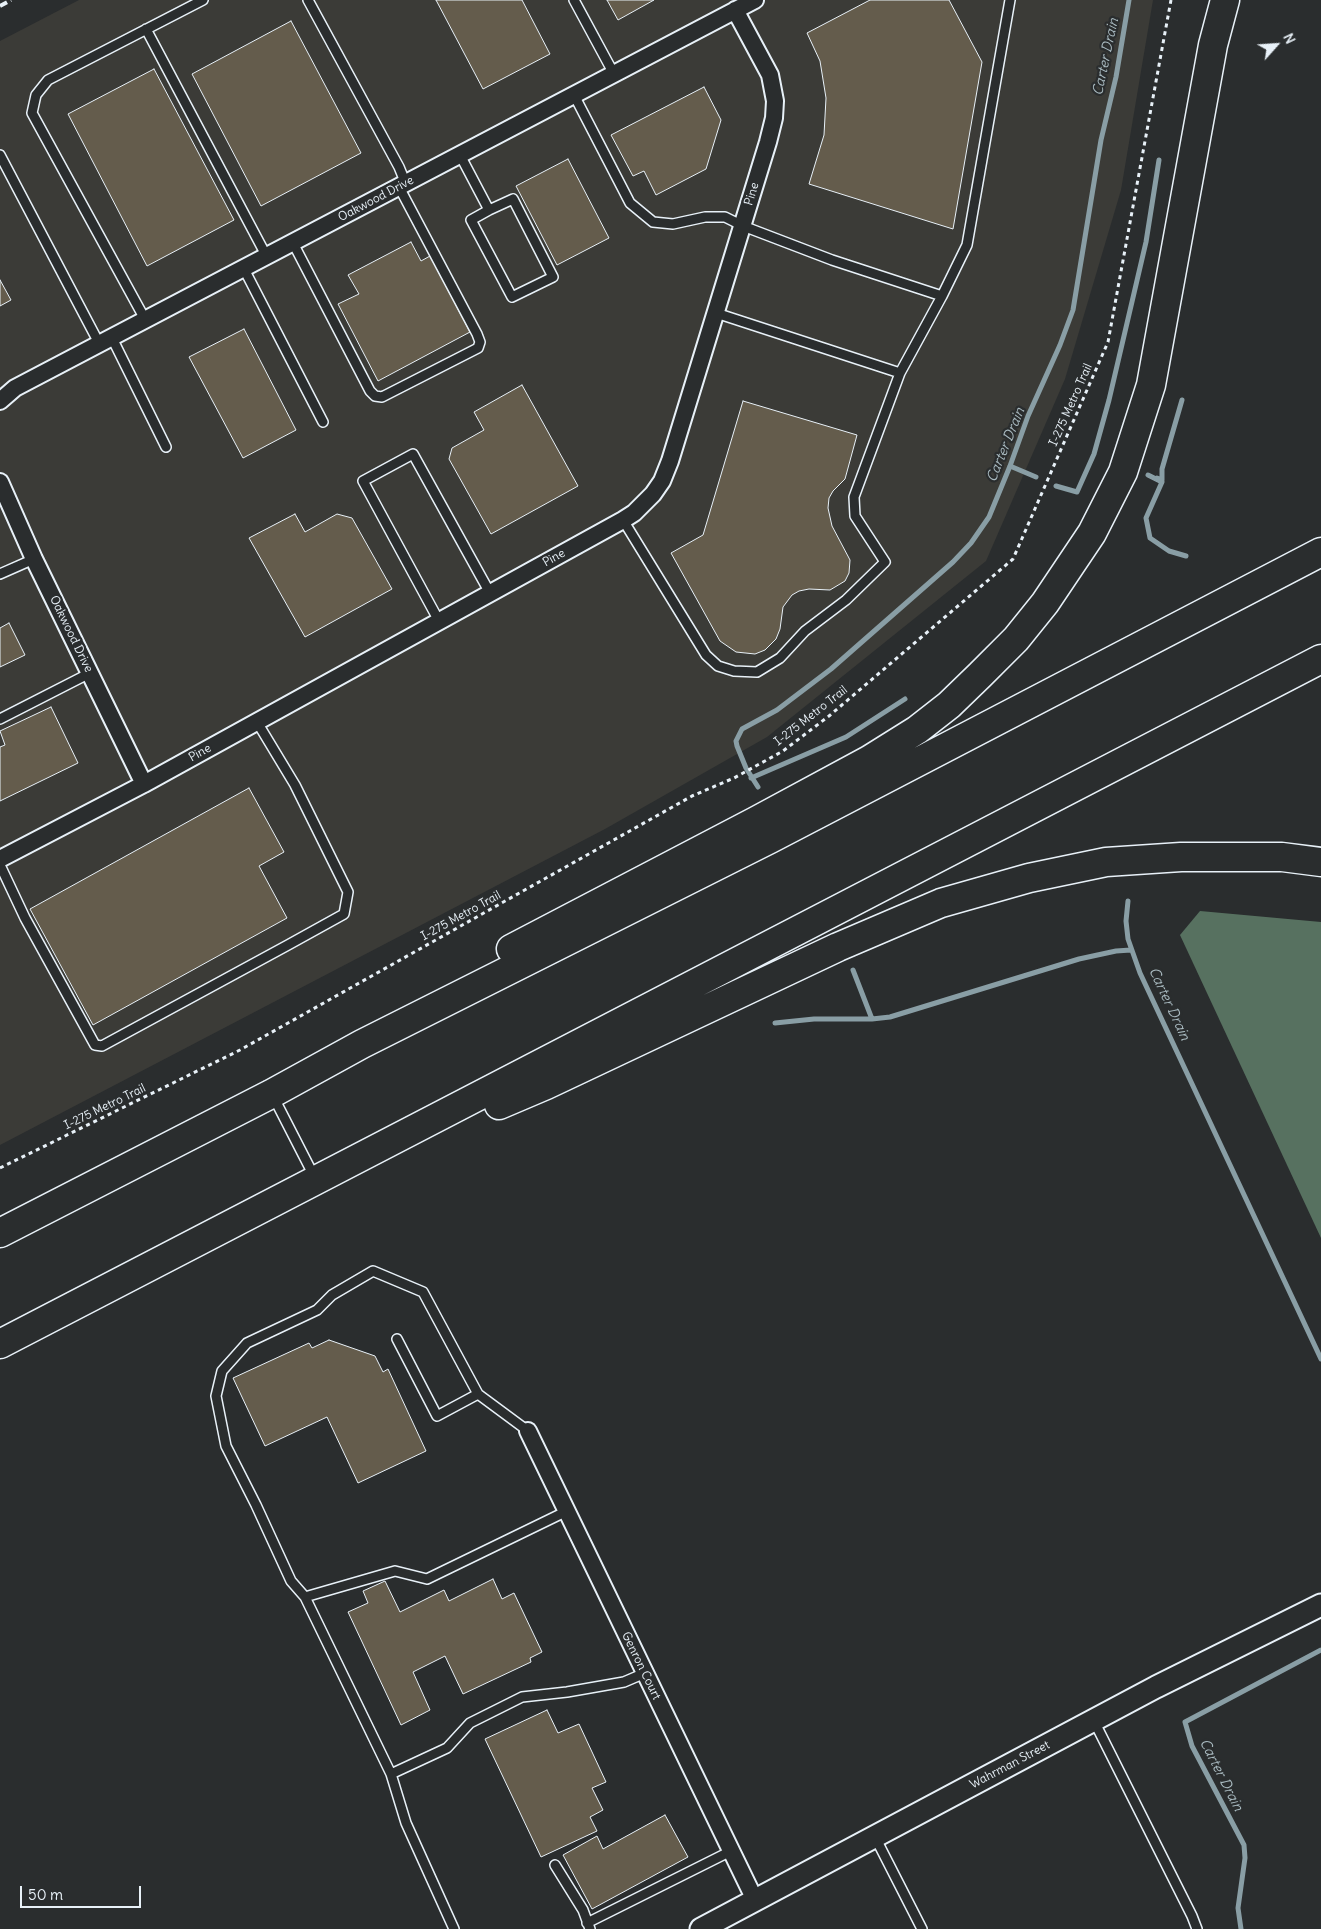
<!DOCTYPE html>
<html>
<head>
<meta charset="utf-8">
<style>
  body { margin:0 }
  #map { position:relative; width:1321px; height:1929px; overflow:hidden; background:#2a2d2e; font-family:Delius,sans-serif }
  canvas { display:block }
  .north { position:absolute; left:1251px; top:20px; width:50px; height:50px; -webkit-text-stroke:4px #2a2d2e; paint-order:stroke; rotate:64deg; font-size:14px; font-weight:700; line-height:20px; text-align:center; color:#e8f1f8 }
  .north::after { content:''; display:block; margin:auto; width:18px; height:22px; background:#e8f1f8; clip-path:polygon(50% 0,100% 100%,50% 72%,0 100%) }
  .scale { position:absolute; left:20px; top:1886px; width:121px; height:22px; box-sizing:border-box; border:2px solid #e8f1f8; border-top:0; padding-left:6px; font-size:15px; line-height:18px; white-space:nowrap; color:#e8f1f8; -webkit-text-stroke:4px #2a2d2e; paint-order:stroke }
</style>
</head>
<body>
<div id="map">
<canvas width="1321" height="1929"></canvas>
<div class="north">N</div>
<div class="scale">50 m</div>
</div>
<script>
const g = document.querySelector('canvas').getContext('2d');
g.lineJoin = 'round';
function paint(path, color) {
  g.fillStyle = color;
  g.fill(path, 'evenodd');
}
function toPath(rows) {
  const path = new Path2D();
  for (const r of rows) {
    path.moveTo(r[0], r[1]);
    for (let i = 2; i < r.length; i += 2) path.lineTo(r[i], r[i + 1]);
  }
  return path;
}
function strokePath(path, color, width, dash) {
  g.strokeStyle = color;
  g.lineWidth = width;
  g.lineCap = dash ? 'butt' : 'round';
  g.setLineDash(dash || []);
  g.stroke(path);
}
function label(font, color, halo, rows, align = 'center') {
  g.font = font + ' Delius,sans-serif';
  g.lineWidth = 4.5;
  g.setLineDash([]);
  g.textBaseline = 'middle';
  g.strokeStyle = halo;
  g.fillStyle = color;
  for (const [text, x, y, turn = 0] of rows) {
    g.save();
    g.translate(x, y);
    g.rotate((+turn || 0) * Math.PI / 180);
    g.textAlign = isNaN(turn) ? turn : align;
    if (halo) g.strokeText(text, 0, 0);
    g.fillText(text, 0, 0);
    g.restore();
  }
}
paint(toPath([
  [79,0,1153,0,1121,190,1065,379,986,561,767,737,605,829,0,1145,0,41]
]), '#3b3b37');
paint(toPath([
  [1200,911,1321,922,1321,1238,1180,935]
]), '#577160');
strokePath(toPath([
  [1010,466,1036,477],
  [1148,475,1162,482,1146,518,1150,538,1169,551,1186,556],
  [1157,478,1162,480,1162,469,1182,400],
  [1056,486,1077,492,1094,454,1109,400,1146,242,1159,160],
  [751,778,846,737,905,699],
  [758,787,746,768,737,746,736,741,742,729,777,710,831,669,953,562,971,543,989,517,1010,466,1028,416,1060,345,1073,310,1101,140,1116,77,1129,0],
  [1128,901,1126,921,1128,939,1140,973,1321,1359],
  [853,970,872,1019],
  [775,1023,814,1019,872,1019,890,1017,1079,959,1116,951,1131,950],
  [1241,1929,1238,1908,1245,1858,1244,1845,1192,1746,1185,1722,1321,1650]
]), '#899ea5', 5);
const building = toPath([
  [436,0,522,0,550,54,483,89,436,0],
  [607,0,654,0,618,20,607,0],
  [870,0,949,0,982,62,953,229,809,184,824,135,826,98,820,61,807,33,870,0],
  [291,21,361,153,261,206,192,74,291,21],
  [154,69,234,220,147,266,68,114,154,69],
  [704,87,721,120,706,169,656,195,644,171,633,176,611,135,704,87],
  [568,159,609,238,557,265,516,186,568,159],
  [411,242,421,261,430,256,470,332,378,381,338,304,359,294,348,275,411,242],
  [0,280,11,300,0,306,0,280],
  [244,329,296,430,243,458,189,357,244,329],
  [522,385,578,486,491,534,449,459,452,448,484,430,474,412,522,385],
  [743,401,857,435,845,479,833,491,829,498,828,508,832,526,850,560,849,573,845,581,830,590,809,589,799,591,792,595,783,607,780,629,776,639,765,650,755,654,736,652,720,641,671,553,703,535,743,401],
  [295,514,305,532,337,514,352,518,392,589,305,637,249,538,295,514],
  [9,623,25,655,0,667,0,628,9,623],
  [51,707,78,763,0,801,0,747,5,745,0,731,51,707],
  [249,788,284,852,259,866,287,918,93,1025,30,909,249,788],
  [329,1340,375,1356,383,1372,388,1369,426,1451,358,1483,327,1417,265,1446,233,1378,309,1343,312,1348,329,1340],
  [493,1579,502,1599,514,1593,542,1652,530,1658,531,1662,463,1694,445,1656,413,1672,430,1710,401,1725,348,1612,368,1603,363,1591,385,1581,400,1612,444,1590,449,1601,493,1579],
  [547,1710,558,1733,579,1724,606,1782,592,1788,603,1810,590,1817,597,1831,541,1857,485,1739,547,1710],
  [665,1815,688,1857,592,1909,563,1855,597,1836,603,1849,665,1815]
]);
paint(building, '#645c4c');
strokePath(building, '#e8f1f8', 1);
const service = toPath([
  [308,0,399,167,406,184],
  [574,0,614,74],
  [146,29,267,257],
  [574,95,630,203,653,222,673,224,705,217,725,217,743,226,832,260,942,296,967,245,1010,0],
  [0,155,100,345],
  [460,155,489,210,513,199,553,277,512,297,471,220,489,210],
  [293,243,370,391,375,396,382,397,478,348,480,342,477,334,399,187],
  [244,269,323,422],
  [146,321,32,113,36,95,48,80,203,0],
  [112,338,166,447],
  [900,373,942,296],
  [623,520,706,655,718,666,734,671,757,672,780,658,805,631,846,600,885,562,855,516,854,497,900,373,716,313],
  [0,574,34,559],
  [439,621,363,481,413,454,490,593],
  [0,719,90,673],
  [0,865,25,918,95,1045,102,1046,288,945,344,914,348,892,295,785,257,722],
  [273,1096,315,1178],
  [397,1339,437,1416,478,1394],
  [528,1431,478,1394,423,1292,373,1271,332,1295,317,1310,247,1343,222,1371,216,1396,226,1446,256,1505,291,1581,305,1597,395,1571,427,1579,567,1511],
  [305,1597,391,1774,447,1748,470,1723,522,1697,567,1692,624,1682,645,1673],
  [1094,1721,1192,1916,1197,1929],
  [391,1774,406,1823,454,1929],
  [875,1837,922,1929],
  [555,1865,583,1910,590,1929],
  [587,1923,731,1851]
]);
const minor = toPath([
  [0,401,15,388,755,0],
  [0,482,34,559,144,784],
  [0,859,144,784,623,520,634,513,653,494,662,481,670,461,768,142,774,118,775,101,770,75,735,10],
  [528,1431,755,1900]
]);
const tertiary = toPath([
  [701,1929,1156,1687,1321,1605]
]);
const motorway = toPath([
  [511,949,756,821,869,760,917,730,949,705,980,675,1016,639,1045,603,1092,533,1123,472,1151,385,1213,45,1225,0],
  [499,1105,546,1085,838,947,941,903,1029,878,1106,862,1181,857,1282,857,1321,862],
  [0,1233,271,1094,362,1044,770,839,1321,552],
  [0,1344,1321,659]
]);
strokePath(service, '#e8f1f8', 12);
strokePath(minor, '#e8f1f8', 20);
strokePath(tertiary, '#e8f1f8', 25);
strokePath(motorway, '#e8f1f8', 31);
strokePath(toPath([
  [0,1168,240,1050,692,796,734,778,783,751,829,716,1013,559,1108,342,1171,0]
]), '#e8f1f8', 3, [4, 4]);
strokePath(service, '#2a2d2e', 9);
strokePath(minor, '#2a2d2e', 16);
strokePath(tertiary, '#2a2d2e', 21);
strokePath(motorway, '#2a2d2e', 28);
strokePath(toPath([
  [0,6,11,0]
]), '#e8f1f8', 4, [8, 4]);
label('12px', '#e8f1f8', '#2a2d2e', [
  ["Pine",752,194,-73],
  ["Oakwood Drive",376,199,-28],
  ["I-275 Metro Trail",1071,405,-66],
  ["Pine",554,558,-29],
  ["Oakwood Drive",71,634,64],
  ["I-275 Metro Trail",811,716,-38],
  ["Pine",200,753,-29],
  ["I-275 Metro Trail",461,916,-29],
  ["I-275 Metro Trail",105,1107,-26],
  ["Genron Court",641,1666,64],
  ["Wahrman Street",1010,1765,-28]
]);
label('italic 14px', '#a9bac0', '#2a2d2e', [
  ["Carter Drain",1106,57,-78],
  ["Carter Drain",1006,445,-68],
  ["Carter Drain",1169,1004,65],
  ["Carter Drain",1221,1775,63]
]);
</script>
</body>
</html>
